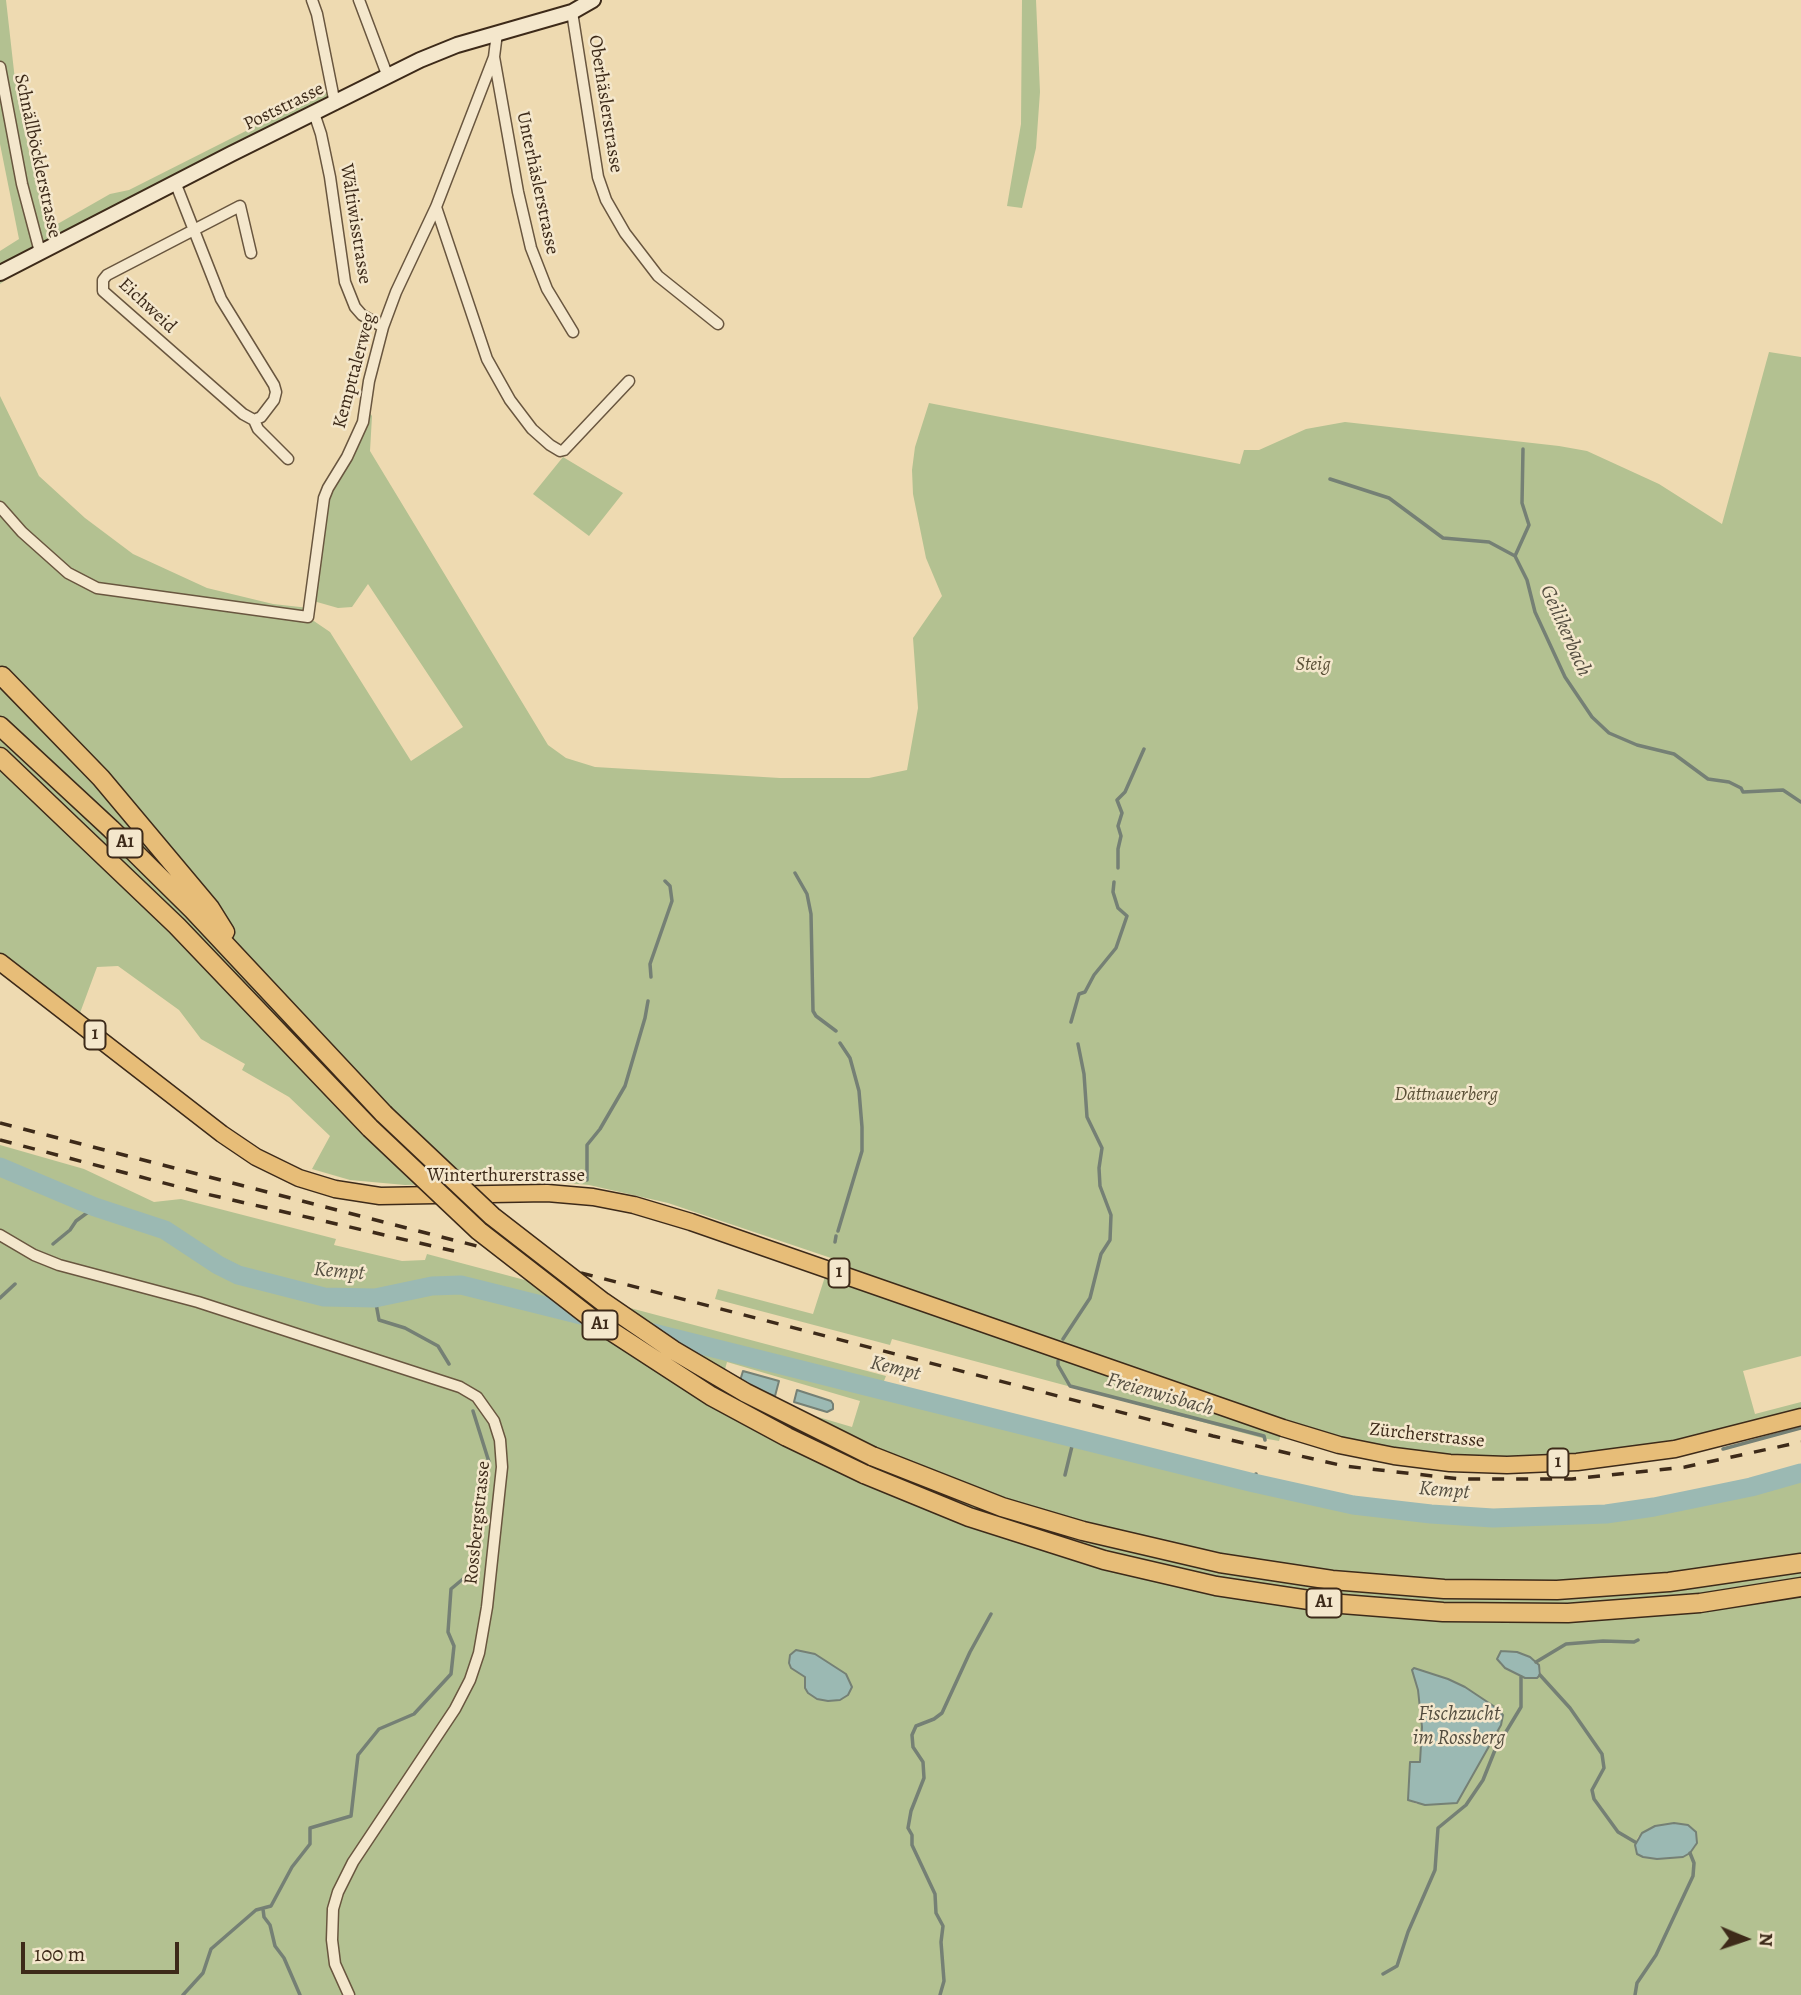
<!DOCTYPE html>
<html>
<head>
<meta charset="utf-8">
<style>
  body { margin:0 }
  #map { position:relative; width:1801px; height:1995px; overflow:hidden; background:#eedab1; font-family:Alegreya,serif }
  canvas { display:block }
  .north { position:absolute; left:1710px; top:1904px; width:70px; height:70px; -webkit-text-stroke:5px #f4e7cc; paint-order:stroke; rotate:92deg; font-size:19px; font-weight:700; line-height:28px; text-align:center; color:#3d2a19 }
  .north::after { content:''; display:block; margin:auto; width:24px; height:32px; background:#3d2a19; clip-path:polygon(50% 0,100% 100%,50% 72%,0 100%) }
  .scale { position:absolute; left:21px; top:1942px; width:158px; height:32px; box-sizing:border-box; border:4px solid #3d2a19; border-top:0; padding-left:9px; font-size:21px; line-height:24px; white-space:nowrap; color:#3d2a19; -webkit-text-stroke:5px #f4e7cc; paint-order:stroke }
</style>
</head>
<body>
<div id="map">
<canvas width="1801" height="1995"></canvas>
<div class="north">N</div>
<div class="scale">100 m</div>
</div>
<script>
const g = document.querySelector('canvas').getContext('2d');
g.lineJoin = 'round';
function paint(path, color) {
  g.fillStyle = color;
  g.fill(path, 'evenodd');
}
function toPath(rows) {
  const path = new Path2D();
  for (const r of rows) {
    path.moveTo(r[0], r[1]);
    for (let i = 2; i < r.length; i += 2) path.lineTo(r[i], r[i + 1]);
  }
  return path;
}
function strokePath(path, color, width, dash) {
  g.strokeStyle = color;
  g.lineWidth = width;
  g.lineCap = dash ? 'butt' : 'round';
  g.setLineDash(dash || []);
  g.stroke(path);
}
function label(font, color, halo, rows, align = 'center') {
  g.font = font + ' Alegreya,serif';
  g.lineWidth = 5;
  g.setLineDash([]);
  g.textBaseline = 'middle';
  g.strokeStyle = halo;
  g.fillStyle = color;
  for (const [text, x, y, turn = 0] of rows) {
    g.save();
    g.translate(x, y);
    g.rotate((+turn || 0) * Math.PI / 180);
    g.textAlign = isNaN(turn) ? turn : align;
    if (halo) g.strokeText(text, 0, 0);
    g.fillText(text, 0, 0);
    g.restore();
  }
}
paint(toPath([
  [0,0,6,0,15,80,30,157,45,212,54,226,110,194,129,190,331,88,335,104,7,269,11,276,0,284,0,251,19,239,0,144],
  [1022,0,1036,0,1040,92,1036,148,1022,208,1007,206,1021,124],
  [1769,352,1801,357,1801,1356,1743,1371,1755,1414,1801,1402,1801,1417,1661,1451,1464,1464,1283,1429,1279,1441,1262,1438,892,1339,890,1345,715,1299,718,1289,813,1314,831,1258,668,1203,589,1185,544,1181,405,1185,350,1180,312,1169,330,1136,289,1097,242,1070,245,1064,201,1039,179,1010,118,966,97,967,77,1021,0,962,0,396,39,476,85,518,133,554,207,588,273,604,309,608,308,617,330,632,411,761,463,727,368,584,352,607,338,608,310,600,324,498,366,407,372,416,370,451,548,745,566,758,595,767,780,778,869,778,907,770,918,708,913,638,942,596,926,558,913,494,912,470,915,447,929,403,1240,464,1244,450,1259,450,1306,429,1345,422,1559,446,1587,451,1659,484,1722,524],
  [563,457,623,493,589,536,533,494],
  [0,1145,84,1169,154,1202,181,1199,336,1239,334,1245,402,1261,425,1260,427,1254,886,1376,878,1396,1071,1434,1350,1498,1442,1510,1547,1508,1597,1520,1654,1513,1740,1495,1801,1477,1801,1995,0,1995],
  [727,1362,860,1401,852,1427,720,1388],
  [1501,1651,1526,1655,1539,1665,1541,1672,1539,1677,1521,1677,1505,1668,1500,1664],
  [1414,1668,1447,1679,1465,1687,1502,1713,1503,1717,1417,1804,1408,1800,1410,1763,1420,1763,1422,1727,1418,1690,1412,1670],
  [1674,1823,1696,1846,1690,1853,1683,1857,1657,1859,1639,1855,1635,1845,1638,1837,1655,1826]
]), '#b3c191');
const water = toPath([
  [743,1371,779,1381,775,1396,739,1384,743,1371],
  [797,1390,831,1401,833,1404,833,1409,827,1412,794,1402,797,1390],
  [796,1650,815,1654,846,1674,852,1687,848,1695,840,1700,828,1701,817,1699,808,1693,805,1688,805,1677,791,1668,789,1663,790,1655,796,1650],
  [1501,1651,1517,1652,1530,1657,1539,1665,1540,1675,1537,1678,1525,1678,1505,1668,1497,1659,1501,1651],
  [1414,1668,1448,1679,1465,1687,1495,1707,1503,1715,1501,1725,1457,1803,1425,1805,1408,1800,1410,1762,1420,1762,1422,1727,1418,1690,1412,1670,1414,1668],
  [1674,1823,1688,1825,1696,1832,1697,1843,1690,1853,1683,1857,1657,1859,1643,1857,1637,1854,1635,1845,1642,1833,1655,1826,1674,1823]
]);
paint(water, '#9bb9b3');
strokePath(water, '#758075', 2);
strokePath(toPath([
  [1523,449,1522,503,1529,525,1515,556,1527,580,1535,612,1565,677,1592,717,1609,733,1637,745,1674,754,1708,779,1729,782,1741,788,1743,792,1783,790,1801,802],
  [1330,479,1389,498,1443,538,1489,542,1515,556],
  [1118,868,1118,849,1121,836,1118,826,1122,813,1117,800,1125,792,1144,749],
  [795,873,807,894,811,914,813,1011,816,1016,836,1031],
  [651,977,650,964,672,901,670,886,665,881],
  [1071,1022,1079,994,1085,992,1094,975,1116,948,1127,916,1118,908,1113,892,1114,882],
  [587,1180,587,1145,600,1129,625,1086,645,1018,648,1001],
  [838,1231,862,1151,862,1127,859,1091,850,1058,840,1043],
  [835,1242,836,1236],
  [53,1244,70,1230,76,1221,95,1207],
  [0,1298,15,1284],
  [375,1298,379,1320,405,1328,438,1346,449,1364],
  [1063,1339,1090,1298,1101,1254,1110,1240,1111,1215,1100,1186,1099,1168,1102,1148,1087,1117,1084,1074,1078,1044],
  [1058,1361,1058,1365,1070,1386,1264,1436,1265,1440],
  [1723,1449,1801,1428],
  [1065,1475,1074,1438],
  [1254,1483,1256,1474],
  [1536,1662,1566,1644,1603,1641,1634,1642,1638,1640],
  [1540,1675,1570,1708,1602,1754,1604,1768,1592,1790,1594,1799,1618,1832,1635,1842],
  [263,1909,264,1917,270,1925,275,1946,284,1958,300,1995],
  [1383,1974,1397,1966,1408,1932,1435,1870,1438,1828,1466,1805,1483,1780,1495,1750,1521,1707,1521,1677],
  [183,1995,203,1973,211,1949,256,1910,271,1906,292,1867,310,1844,310,1828,351,1816,358,1755,379,1729,414,1714,451,1674,454,1646,448,1632,451,1589,476,1568,479,1484,489,1462,473,1411],
  [940,1995,944,1981,941,1942,943,1926,936,1913,935,1894,912,1845,912,1835,908,1828,911,1811,924,1778,923,1762,913,1747,912,1735,916,1726,934,1719,942,1713,970,1652,991,1614],
  [1635,1995,1637,1983,1656,1955,1693,1876,1694,1863,1690,1853]
]), '#758075', 3.5);
strokePath(toPath([
  [0,1167,95,1207,165,1230,218,1265,238,1275,324,1297,375,1298,432,1286,461,1285,1254,1483,1353,1505,1431,1514,1493,1518,1606,1514,1654,1507,1751,1487,1801,1473]
]), '#9bb9b3', 19);
const street = toPath([
  [312,0,317,14,335,104],
  [359,0,388,77],
  [572,12,598,177,606,200,625,233,658,276,718,324],
  [497,33,494,57,518,192,531,248,547,289,573,332],
  [0,67,22,184,40,252],
  [314,113,321,134,330,177,345,282,355,307,362,315,383,327],
  [175,182,221,299,274,385,276,392,274,400,261,417,254,420],
  [436,207,487,359,510,400,532,429,550,445,560,451,564,450,629,381],
  [251,253,240,206,107,275,103,280,103,291,243,414,254,420,258,429,288,459],
  [0,507,22,532,68,573,97,588,308,617,324,498,328,488,347,457,363,422,369,381,383,327,396,292,436,207,494,57],
  [0,1235,34,1255,59,1265,198,1302,460,1387,477,1397,494,1421,500,1440,502,1467,487,1607,479,1653,470,1680,455,1709,353,1862,338,1892,333,1909,332,1940,335,1964,349,1995]
]);
const secondary = toPath([
  [0,273,231,154,420,60,457,45,572,12,593,0]
]);
const primary = toPath([
  [0,962,222,1134,256,1157,299,1178,335,1189,380,1196,547,1193,593,1197,634,1205,691,1222,1283,1428,1339,1445,1394,1456,1450,1463,1507,1465,1577,1462,1675,1449,1801,1417]
]);
const highway = toPath([
  [2,676,101,778,210,908,225,932],
  [0,726,111,829,193,910,384,1114],
  [0,757,177,926,370,1128],
  [872,1456,1002,1507,1083,1531,1220,1563,1332,1580,1444,1589,1557,1590,1669,1582,1801,1563],
  [864,1474,969,1517,1104,1560,1216,1586,1329,1603,1443,1612,1568,1613,1700,1603,1801,1587]
]);
strokePath(street, '#69563f', 13);
strokePath(secondary, '#3d2a19', 18);
strokePath(primary, '#3d2a19', 19);
strokePath(highway, '#3d2a19', 21);
strokePath(street, '#f4e7cc', 10);
strokePath(secondary, '#f4e7cc', 14);
strokePath(primary, '#e7bd78', 16);
strokePath(highway, '#e7bd78', 18);
strokePath(toPath([
  [0,1123,1213,1436,1344,1466,1460,1479,1572,1479,1685,1467,1801,1442],
  [0,1140,202,1193,454,1251]
]), '#3d2a19', 3.5, [12, 12]);
const highwayBridge = toPath([
  [384,1114,492,1216,603,1302,673,1350,746,1393,872,1456],
  [370,1128,479,1231,591,1318,711,1396,787,1437,864,1474]
]);
strokePath(highwayBridge, '#3d2a19', 21, []);
strokePath(highwayBridge, '#e7bd78', 18);
for (const [x, y, w] of [
  [125,843,35],
  [95,1035,21],
  [839,1273,21],
  [600,1325,35],
  [1558,1463,21],
  [1324,1603,35]
]) {
  const box = new Path2D();
  box.roundRect(x - w / 2, y - 14.5, w, 29, 5);
  g.fillStyle = '#f4e7cc';
  g.fill(box);
  strokePath(box, '#3d2a19', 2);
}
label('bold 18px', '#3d2a19', null, [
  ["A1",125,843],
  ["1",95,1035],
  ["1",839,1273],
  ["A1",600,1325],
  ["1",1558,1463],
  ["A1",1324,1603]
]);
label('19px', '#3d2a19', '#f4e7cc', [
  ["Oberhäslerstrasse",605,104,81],
  ["Poststrasse",284,107,-26],
  ["Schnällböcklerstrasse",37,156,78],
  ["Unterhäslerstrasse",537,183,78],
  ["Wältiwisstrasse",355,224,81],
  ["Eichweid",147,306,43],
  ["Kempttalerweg",355,371,-75],
  ["Winterthurerstrasse",506,1176],
  ["Zürcherstrasse",1427,1436,6],
  ["Rossbergstrasse",478,1523,-84]
]);
label('italic 19px', '#5a5037', '#f4e7cc', [
  ["Steig",1313,665],
  ["Dättnauerberg",1446,1095]
]);
label('italic 21px', '#544e40', '#f4e7cc', [
  ["Geilikerbach",1565,631,66],
  ["Kempt",339,1272,5],
  ["Kempt",895,1369,14],
  ["Freienwisbach",1160,1395,16],
  ["Kempt",1444,1491,5],
  ["Fischzucht",1459,1715],
  ["im Rossberg",1459,1739]
]);
</script>
</body>
</html>
